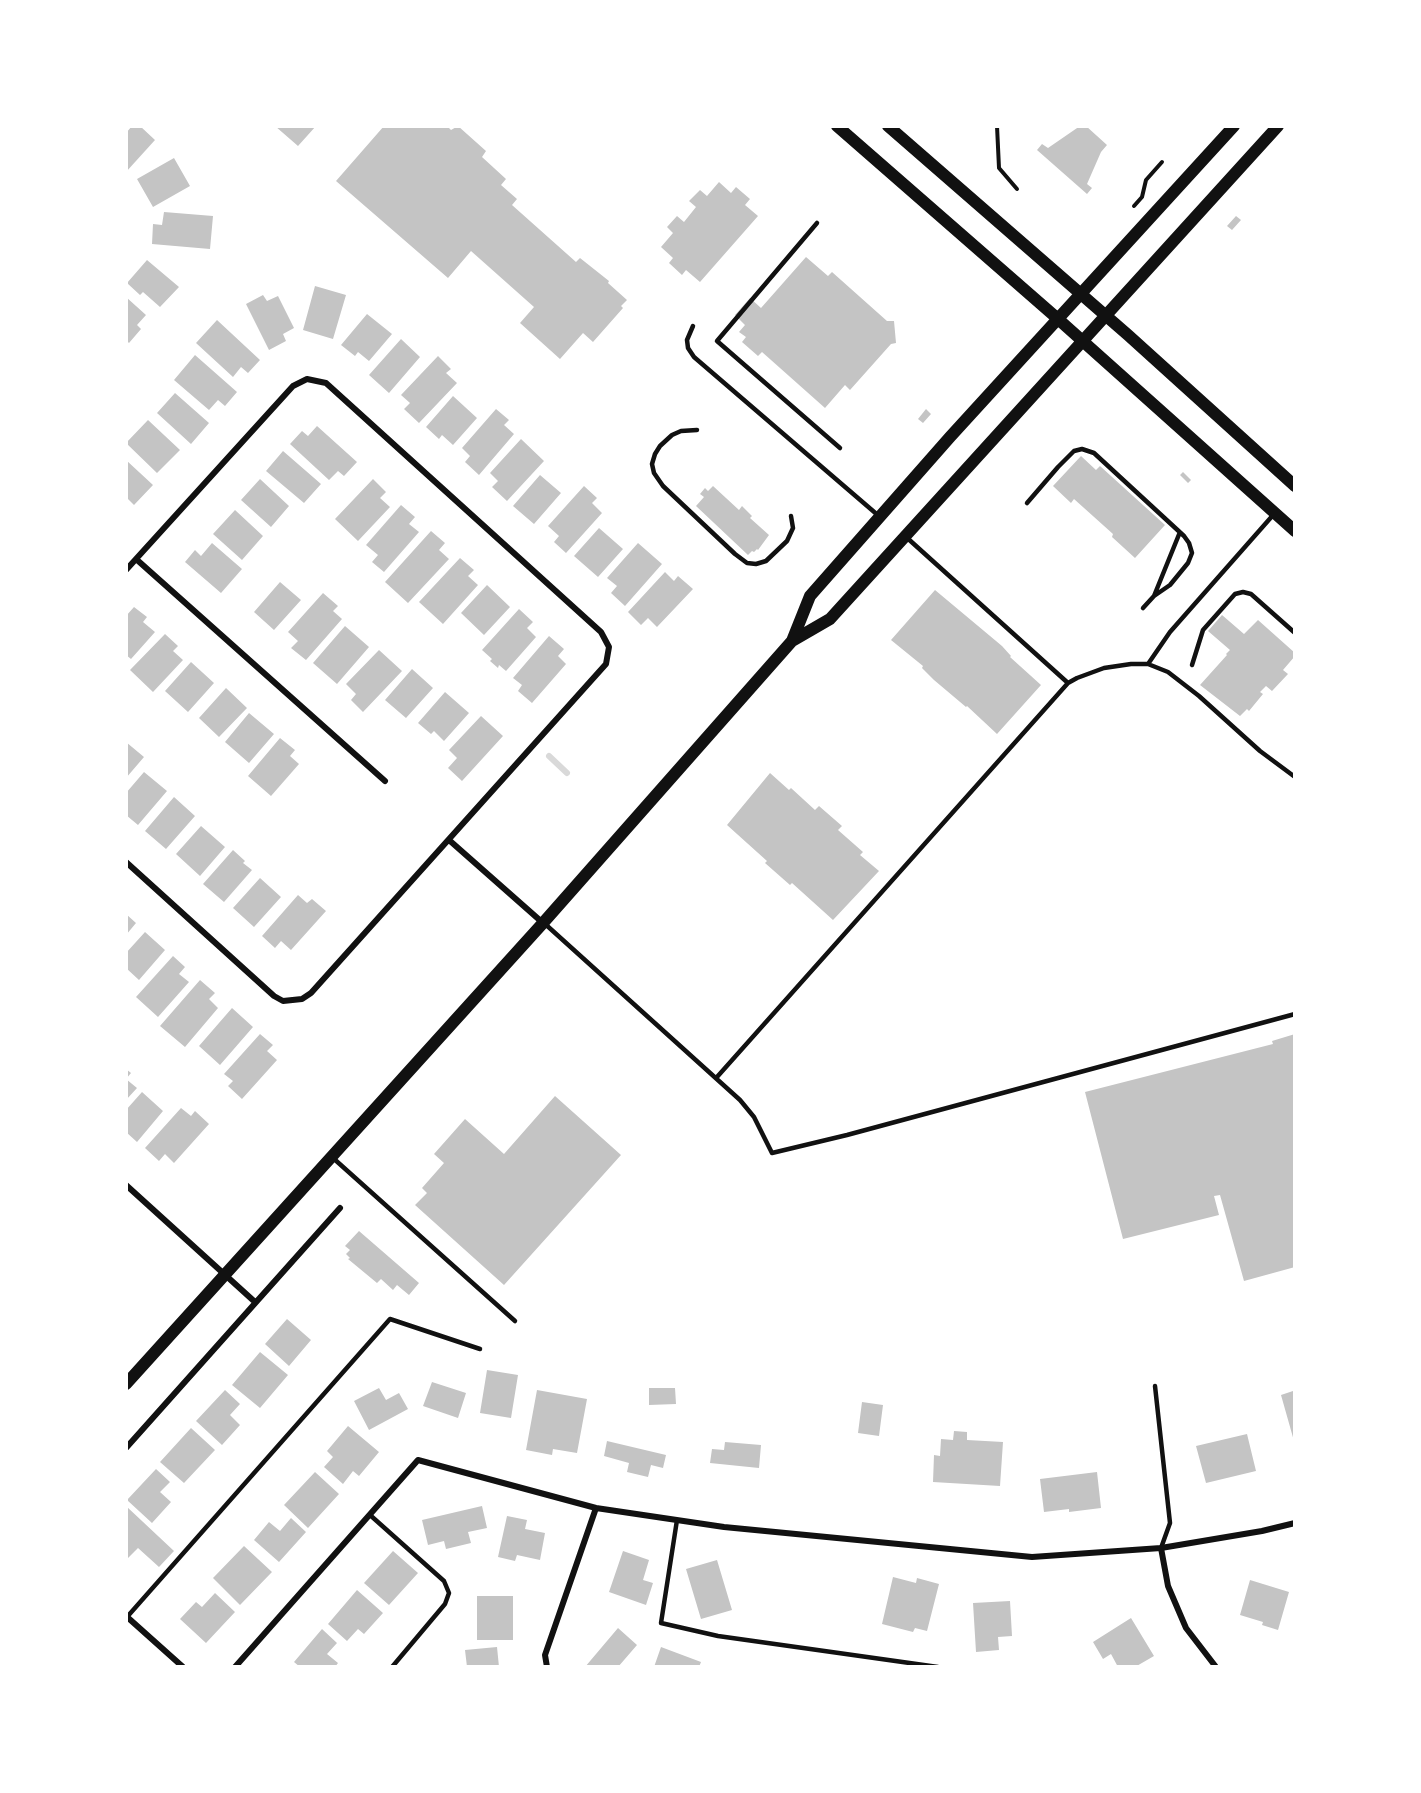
<!DOCTYPE html>
<html>
<head>
<meta charset="utf-8">
<style>
  body { margin:0 }
  #map { position:relative; width:1421px; height:1793px; overflow:hidden; background:#fff; font-family:"Source Sans 3",sans-serif }
  canvas { display:block }
  .frame { position:absolute; inset:0; border:128px solid #fff; pointer-events:none }
</style>
</head>
<body>
<div id="map">
<canvas width="1421" height="1793"></canvas>
<div class="frame"></div>
</div>
<script>
const g = document.querySelector('canvas').getContext('2d');
g.lineJoin = 'round';
function toPath(rows) {
  const path = new Path2D();
  for (const r of rows) {
    path.moveTo(r[0], r[1]);
    for (let i = 2; i < r.length; i += 2) path.lineTo(r[i], r[i + 1]);
  }
  return path;
}
function strokePath(path, color, width, dash) {
  g.strokeStyle = color;
  g.lineWidth = width;
  g.lineCap = dash ? 'butt' : 'round';
  g.setLineDash(dash || []);
  g.stroke(path);
}
function paint(path, color) {
  g.fillStyle = color;
  g.fill(path, 'evenodd');
}
strokePath(toPath([
  [549,756,567,773]
]), '#d9d9d9', 6);
paint(toPath([
  [132,126,140,126,155,140,126,172,126,133],
  [275,126,316,126,298,146],
  [384,126,447,126,451,130,458,126,486,151,482,157,506,179,501,185,517,199,512,205,576,262,580,258,609,281,608,283,627,300,621,306,623,308,593,342,583,333,560,359,520,323,534,307,471,251,448,278,336,181],
  [1080,126,1086,126,1107,145,1101,152,1087,184,1092,188,1087,194,1037,150,1042,144,1048,148],
  [174,158,190,186,153,207,137,179],
  [719,182,731,193,736,187,750,199,745,205,758,216,700,282,686,270,682,275,669,263,673,258,661,247,673,233,667,227,677,216,684,222,696,207,689,201,700,190,707,196],
  [164,212,213,216,210,249,152,244,153,224,162,225],
  [1236,216,1241,220,1232,230,1227,226],
  [806,257,828,276,832,272,887,321,894,321,896,343,891,344,850,390,845,385,825,408,762,352,758,356,742,342,746,337,739,332,745,325,735,315,750,298,761,308],
  [147,260,179,287,160,307,143,292,140,295,127,283],
  [315,286,346,295,333,339,303,330],
  [263,295,267,301,278,296,294,328,283,334,286,341,269,350,246,304],
  [126,297,146,315,137,325,141,329,129,343,126,340],
  [367,314,392,334,369,361,358,352,355,356,341,345],
  [217,320,260,360,248,373,241,367,233,377,196,343],
  [401,339,420,357,389,393,369,375],
  [195,355,237,392,225,406,218,400,209,410,174,380],
  [438,356,451,369,446,373,457,383,419,423,404,409,410,403,401,395],
  [175,393,209,423,191,444,157,413],
  [453,396,477,418,453,445,442,435,439,439,426,427],
  [496,409,509,420,504,425,514,434,479,475,465,462,470,456,462,448],
  [926,409,931,414,923,423,918,419],
  [148,420,180,450,157,473,126,443],
  [317,426,357,462,344,476,338,471,329,480,290,444,302,431,308,436],
  [521,439,544,461,507,501,492,487,498,481,490,473],
  [283,451,321,484,304,503,266,471],
  [1081,456,1096,470,1100,466,1165,525,1135,558,1112,537,1113,534,1074,499,1071,503,1053,486],
  [126,460,153,485,134,505,126,497],
  [1183,472,1191,480,1188,483,1180,475],
  [540,475,561,493,534,524,513,506],
  [260,479,289,506,271,527,241,500],
  [373,479,386,492,380,498,390,507,358,541,335,519],
  [584,486,597,498,592,503,602,513,566,553,554,542,559,536,548,526],
  [713,486,739,510,742,506,752,516,750,518,769,535,758,550,757,549,754,552,752,551,748,555,696,506,704,497,700,494,705,488,708,491],
  [401,505,415,517,409,524,419,532,384,572,372,562,378,555,366,545],
  [235,510,263,536,242,560,213,534],
  [599,528,623,549,598,577,574,556],
  [431,531,445,543,439,550,449,559,408,603,385,582],
  [212,543,242,569,221,593,185,562,195,550,201,556],
  [638,543,662,564,625,606,611,593,617,586,607,578],
  [460,558,474,570,468,576,478,585,443,624,419,602],
  [665,572,674,581,678,576,693,589,657,627,648,618,641,625,628,612],
  [280,582,301,600,274,630,254,612],
  [487,585,510,607,484,635,461,613],
  [935,590,1002,646,1011,656,1010,657,1041,685,997,734,967,706,966,707,934,680,922,668,923,666,891,640],
  [323,593,338,606,333,611,342,619,306,660,291,648,298,641,288,632],
  [134,607,147,617,143,622,155,632,131,659,126,655,126,616],
  [519,609,533,622,527,628,536,637,506,671,499,665,498,668,490,661,492,659,482,650],
  [1222,615,1244,634,1258,620,1295,653,1295,656,1283,670,1288,674,1272,691,1266,686,1260,692,1263,694,1249,711,1247,709,1240,716,1200,685,1227,655,1226,654,1230,650,1208,631],
  [345,626,369,647,337,684,313,663],
  [165,634,178,646,173,651,183,660,153,692,130,670],
  [549,636,564,649,558,656,566,664,532,703,518,691,522,685,513,678],
  [379,650,402,671,363,712,351,700,356,694,346,684],
  [191,662,214,683,188,712,165,691],
  [412,669,433,688,406,718,385,700],
  [226,688,247,708,219,737,199,718],
  [445,692,469,713,444,741,434,731,431,734,418,723],
  [249,713,274,734,249,763,225,742],
  [481,716,503,736,462,781,448,768,457,758,449,750],
  [280,738,295,750,290,756,299,764,271,796,248,776],
  [126,742,144,757,126,778],
  [144,772,167,791,138,825,126,815,126,793],
  [770,773,789,790,791,788,815,810,819,806,842,826,838,830,863,852,860,855,879,871,833,920,792,883,790,885,765,863,767,861,727,825],
  [174,797,195,816,166,849,145,831],
  [201,826,225,847,200,876,176,854],
  [233,850,245,861,243,863,252,870,224,902,203,884],
  [260,878,281,897,254,927,233,908],
  [298,895,307,903,312,899,326,911,291,950,281,941,275,948,262,936],
  [126,914,136,923,126,935],
  [145,932,165,950,139,980,126,968,126,953],
  [173,956,185,967,179,974,189,982,158,1017,136,997],
  [200,980,215,993,209,999,218,1008,185,1047,160,1026],
  [232,1008,253,1027,220,1065,199,1046],
  [260,1034,273,1045,267,1051,277,1060,242,1099,228,1086,233,1081,224,1074],
  [1295,1034,1295,1267,1244,1281,1220,1195,1214,1196,1219,1215,1123,1239,1085,1092,1273,1044,1272,1041],
  [126,1069,131,1073,126,1079,137,1088,126,1100],
  [142,1092,163,1111,137,1142,126,1132,126,1110],
  [555,1096,621,1155,504,1285,415,1205,427,1193,422,1188,444,1163,434,1154,465,1119,504,1154],
  [181,1108,191,1116,195,1111,209,1124,174,1163,165,1154,159,1161,145,1148],
  [359,1231,419,1283,409,1295,397,1285,393,1290,381,1279,377,1283,348,1259,350,1258,346,1254,350,1250,345,1246],
  [287,1319,311,1340,289,1366,265,1344],
  [260,1352,288,1375,260,1408,232,1385],
  [487,1370,518,1375,511,1418,480,1413],
  [432,1382,466,1393,458,1418,423,1406],
  [379,1388,386,1400,399,1393,408,1409,369,1430,354,1401],
  [649,1388,675,1388,676,1404,649,1405],
  [225,1390,240,1404,230,1415,240,1425,222,1445,196,1421],
  [537,1390,587,1399,577,1453,553,1449,552,1455,526,1450],
  [1293,1391,1295,1396,1294,1441,1281,1395],
  [862,1402,883,1405,879,1436,858,1433],
  [348,1426,379,1452,359,1476,353,1471,343,1484,324,1467,333,1457,327,1451],
  [191,1428,215,1450,184,1483,160,1462],
  [954,1431,967,1432,967,1440,1003,1442,1000,1486,933,1482,934,1455,940,1456,941,1439,953,1440],
  [1247,1434,1256,1471,1206,1483,1196,1446],
  [607,1441,666,1455,663,1468,651,1465,648,1477,627,1472,629,1463,604,1456],
  [725,1442,761,1445,759,1468,710,1463,712,1449,724,1450],
  [156,1469,170,1482,160,1492,171,1502,152,1523,127,1500],
  [315,1472,339,1494,308,1528,284,1505],
  [1097,1472,1101,1508,1069,1512,1069,1509,1044,1512,1040,1479],
  [126,1506,174,1551,159,1567,138,1548,126,1560],
  [482,1506,487,1528,468,1532,471,1543,446,1549,444,1541,428,1545,422,1520],
  [507,1516,527,1520,525,1529,545,1533,540,1560,517,1555,515,1561,498,1557],
  [291,1518,306,1532,279,1562,254,1540,269,1522,280,1531],
  [244,1546,272,1572,240,1605,213,1578],
  [393,1551,418,1573,389,1605,364,1583],
  [623,1551,649,1560,643,1580,653,1583,646,1605,609,1592],
  [717,1560,732,1610,701,1619,686,1569],
  [893,1577,916,1583,917,1578,939,1584,927,1631,915,1628,913,1632,882,1624],
  [1250,1580,1289,1592,1278,1630,1262,1625,1263,1622,1240,1615],
  [357,1590,383,1613,364,1634,358,1629,347,1641,328,1624],
  [215,1593,235,1612,206,1643,180,1619,196,1602,202,1607],
  [477,1596,513,1596,513,1640,477,1640],
  [1010,1601,1012,1636,998,1637,999,1650,976,1652,973,1603],
  [1131,1618,1154,1656,1135,1667,1118,1667,1111,1654,1103,1659,1093,1642],
  [618,1628,637,1645,618,1667,585,1667],
  [322,1629,337,1643,327,1654,338,1663,335,1667,300,1667,294,1662],
  [497,1647,499,1667,467,1667,465,1650],
  [661,1647,701,1662,699,1667,654,1667]
]), '#c4c4c4');
strokePath(toPath([
  [997,126,999,168,1017,189],
  [1134,206,1142,197,1146,180,1162,162]
]), '#111', 4);
strokePath(toPath([
  [817,223,717,341,840,448],
  [693,326,687,340,688,348,694,357,880,517],
  [697,430,681,431,672,435,660,446,655,454,652,464,654,473,663,486,735,554,747,563,756,564,766,561,787,541,793,528,791,516],
  [1027,503,1058,467,1074,451,1082,449,1094,453,1184,536,1189,543,1192,553,1188,563,1170,585,1154,596,1143,608],
  [905,536,1068,683],
  [1154,596,1180,532],
  [1148,664,1170,632,1274,514],
  [1192,665,1203,630,1235,594,1243,592,1251,594,1295,633],
  [544,923,740,1100,754,1117,772,1153,847,1135,1295,1014],
  [717,1077,1068,683,1077,678,1104,668,1131,664,1148,664,1168,672,1199,696,1260,751,1295,777],
  [333,1158,515,1321],
  [1155,1386,1170,1523,1161,1548],
  [370,1515,444,1581,449,1593,445,1604,392,1667],
  [677,1520,661,1623,718,1636,938,1667],
  [127,1617,390,1319,480,1349]
]), '#111', 4.5);
strokePath(toPath([
  [136,559,385,781],
  [126,570,293,386,307,379,326,383,601,632,609,647,606,664,311,993,302,999,283,1001,274,996,126,862],
  [449,840,543,923],
  [126,1185,255,1302],
  [126,1448,340,1208],
  [1161,1548,1168,1586,1186,1628,1216,1667],
  [126,1616,183,1667],
  [235,1667,418,1460,596,1508,724,1527,1032,1557,1161,1548,1262,1531,1295,1523],
  [547,1667,545,1655,596,1508]
]), '#111', 6);
strokePath(toPath([
  [837,126,1058,319,1295,531],
  [888,126,1128,335,1295,486],
  [792,641,810,596,950,437,1234,126],
  [126,1384,543,923,792,641,830,619,1278,126]
]), '#111', 12);
</script>
</body>
</html>
